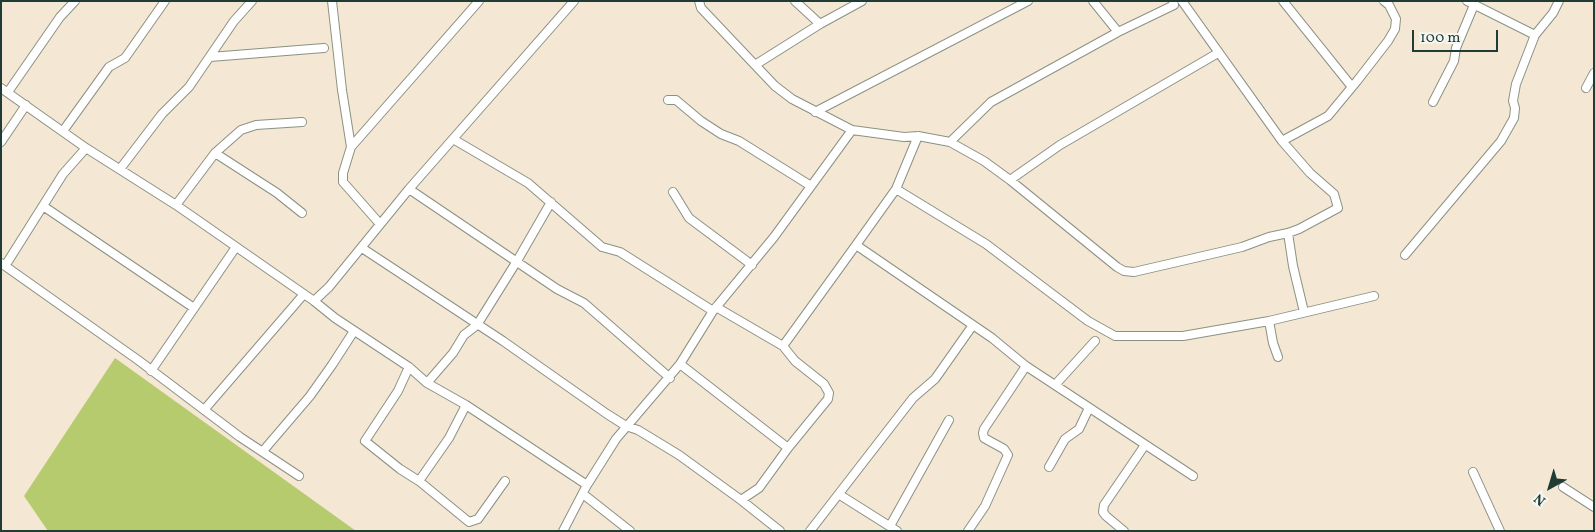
<!DOCTYPE html>
<html>
<head>
<meta charset="utf-8">
<style>
  body { margin:0 }
  #map { position:relative; width:1595px; height:532px; overflow:hidden; background:#f4e7d4; font-family:Vollkorn,serif }
  canvas { display:block }
  .frame { position:absolute; inset:0; border:2px solid #1f3d34; pointer-events:none }
  .north { position:absolute; left:1525px; top:462px; width:50px; height:50px; -webkit-text-stroke:4px #f6f6f2; paint-order:stroke; rotate:219deg; font-size:14px; font-weight:700; line-height:20px; text-align:center; color:#1f3d34 }
  .north::after { content:''; display:block; margin:auto; width:18px; height:22px; background:#1f3d34; clip-path:polygon(50% 0,100% 100%,50% 72%,0 100%) }
  .scale { position:absolute; left:1412px; top:30px; width:86px; height:22px; box-sizing:border-box; border:2px solid #1f3d34; border-top:0; padding-left:6px; font-size:15px; line-height:18px; white-space:nowrap; color:#1f3d34; -webkit-text-stroke:4px #f6f6f2; paint-order:stroke }
</style>
</head>
<body>
<div id="map">
<canvas width="1595" height="532"></canvas>
<div class="frame"></div>
<div class="north">N</div>
<div class="scale">100 m</div>
</div>
<script>
const g = document.querySelector('canvas').getContext('2d');
g.lineJoin = 'round';
function paint(path, color) {
  g.fillStyle = color;
  g.fill(path, 'evenodd');
}
function toPath(rows) {
  const path = new Path2D();
  for (const r of rows) {
    path.moveTo(r[0], r[1]);
    for (let i = 2; i < r.length; i += 2) path.lineTo(r[i], r[i + 1]);
  }
  return path;
}
function strokePath(path, color, width, dash) {
  g.strokeStyle = color;
  g.lineWidth = width;
  g.lineCap = dash ? 'butt' : 'round';
  g.setLineDash(dash || []);
  g.stroke(path);
}
paint(toPath([
  [115,358,356,531,48,531,24,496]
]), '#b6ca6e');
const minor = toPath([
  [332,1,342,90,351,147],
  [699,1,701,8,755,65,775,86,792,99,852,130,904,137,918,136,950,142,984,161,1010,180,1117,267,1124,271,1134,272,1242,247,1269,237,1288,233,1299,229,1338,208,1334,194,1310,173,1282,141,1182,1],
  [795,1,820,24],
  [1093,1,1118,32],
  [1283,1,1352,87],
  [1467,1,1535,35],
  [210,57,324,48],
  [755,65,820,24,862,1],
  [1,88,86,148,176,205,314,301,335,318,409,367,427,383,466,405,587,485],
  [1586,88,1594,73],
  [8,92,60,17,75,1],
  [668,100,676,100,701,121,721,134,739,141,811,186],
  [1433,102,1454,61,1456,48,1474,5],
  [815,112,1028,1],
  [63,131,109,67,125,58,165,1],
  [918,136,896,189,856,245,992,338,1026,366,1193,476],
  [453,139,528,183,602,247,620,252,713,311],
  [1282,141,1328,116,1357,81,1388,41,1395,29,1396,19,1389,5,1384,1],
  [1,142,26,105],
  [950,142,991,102,1118,32,1174,5,1173,1],
  [215,153,277,193,302,213],
  [120,169,162,114,189,87,234,21,252,1],
  [1010,180,1060,145,1218,53],
  [409,189,557,289,584,303,670,378],
  [896,189,986,244,1088,321,1115,336,1183,336,1269,321,1374,296],
  [673,192,689,218,752,265],
  [176,205,215,153,241,130,256,125,302,122],
  [43,206,194,308],
  [380,224,343,182,343,173,351,147,479,1],
  [1288,233,1293,266,1304,312],
  [362,248,503,341,607,414,626,426,638,430,679,455,741,500,780,531],
  [1405,255,1501,141,1514,118,1515,108,1513,101,1516,84,1535,35,1553,13,1559,1],
  [1,263,138,360,240,437,299,476],
  [5,266,63,174,86,148],
  [314,301,329,287,409,189,574,1],
  [716,307,783,346],
  [1269,321,1273,343,1278,357],
  [680,364,788,448],
  [409,367,398,391,365,441,400,469,419,481,469,522,478,519,505,481],
  [151,371,236,247],
  [427,383,453,353,464,335,477,325,517,261,551,202],
  [1055,385,1095,341],
  [204,410,304,294],
  [263,451,310,396,332,365,354,331],
  [1049,467,1065,439,1079,429,1089,408],
  [1473,472,1500,531],
  [419,481,449,438,466,405],
  [1563,487,1594,507],
  [583,494,630,531],
  [840,495,897,531],
  [741,500,759,488,788,448,828,399,829,393,824,384,795,361,783,346,856,245],
  [890,526,949,420],
  [563,531,587,485,616,439,680,364,713,311,774,237,852,130],
  [810,531,913,398,935,379,973,325],
  [968,531,985,506,1008,455,1004,449,984,438,983,433,984,429,1026,366],
  [1124,531,1106,516,1103,512,1104,505,1145,445]
]);
strokePath(minor, '#8a9284', 10);
strokePath(minor, '#fff', 8);
</script>
</body>
</html>
